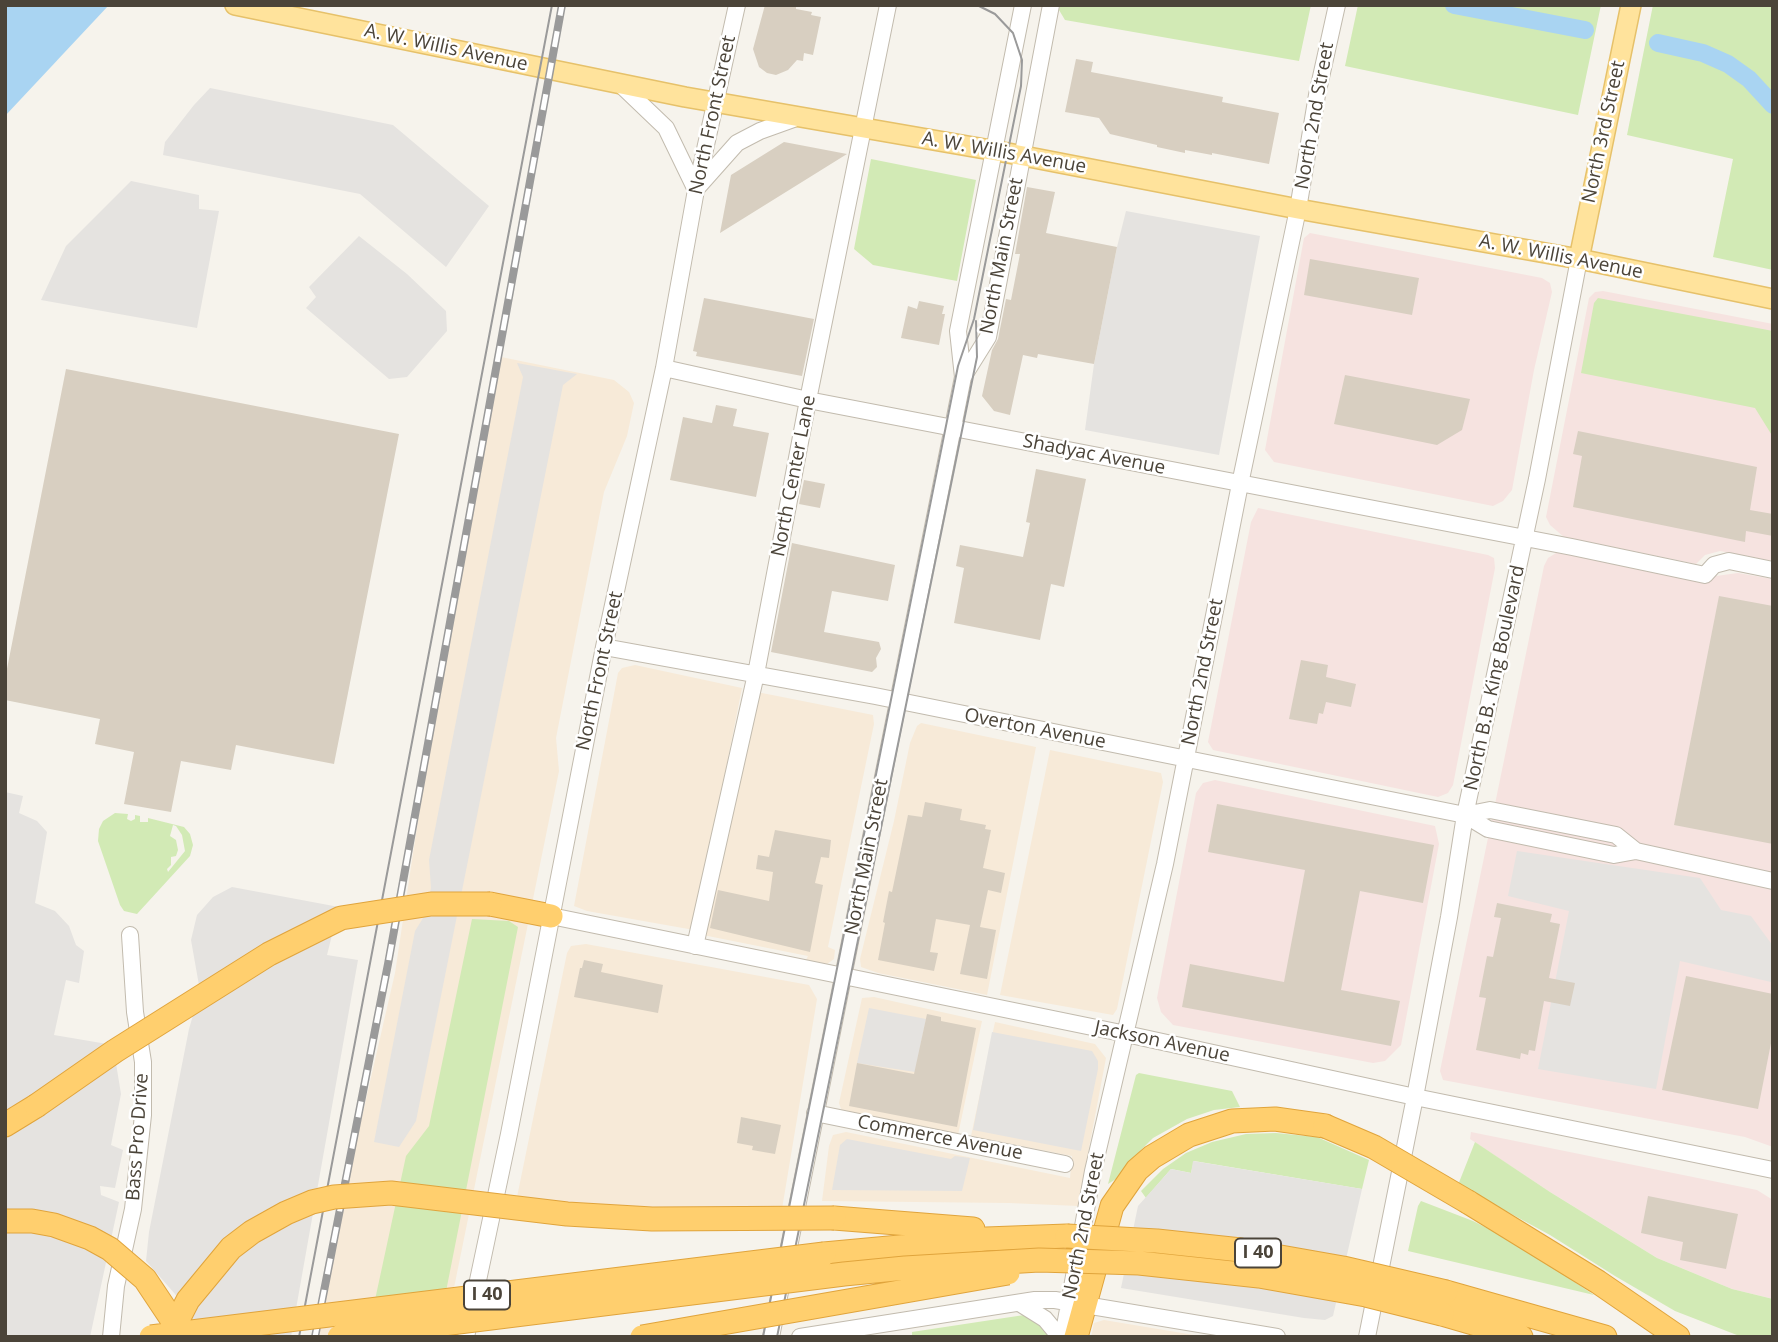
<!DOCTYPE html>
<html>
<head>
<meta charset="utf-8">
<style>
  body { margin:0 }
  #map { position:relative; width:1778px; height:1342px; overflow:hidden; background:#f6f3ec; font-family:"Open Sans",sans-serif }
  canvas { display:block }
  .frame { position:absolute; inset:0; border:7px solid #4b4439; pointer-events:none }
</style>
</head>
<body>
<div id="map">
<canvas width="1778" height="1342"></canvas>
<div class="frame"></div>
</div>
<script>
const g = document.querySelector('canvas').getContext('2d');
g.lineJoin = 'round';
function paint(path, color) {
  g.fillStyle = color;
  g.fill(path, 'evenodd');
}
function toPath(rows) {
  const path = new Path2D();
  for (const r of rows) {
    path.moveTo(r[0], r[1]);
    for (let i = 2; i < r.length; i += 2) path.lineTo(r[i], r[i + 1]);
  }
  return path;
}
function strokePath(path, color, width, dash) {
  g.strokeStyle = color;
  g.lineWidth = width;
  g.lineCap = dash ? 'butt' : 'round';
  g.setLineDash(dash || []);
  g.stroke(path);
}
function label(font, color, halo, rows, align = 'center') {
  g.font = font + ' "Open Sans",sans-serif';
  g.lineWidth = 5;
  g.setLineDash([]);
  g.textBaseline = 'middle';
  g.strokeStyle = halo;
  g.fillStyle = color;
  for (const [text, x, y, turn = 0] of rows) {
    g.save();
    g.translate(x, y);
    g.rotate((+turn || 0) * Math.PI / 180);
    g.textAlign = isNaN(turn) ? turn : align;
    if (halo) g.strokeText(text, 0, 0);
    g.fillText(text, 0, 0);
    g.restore();
  }
}
paint(toPath([
  [501,357,614,380,629,392,634,403,627,436,604,492,556,738,559,771,444,1337,318,1337,347,1182,395,973,425,774],
  [635,665,742,688,694,930,587,911,574,906,618,673,622,668],
  [757,692,873,715,874,724,828,947,835,950,834,959,827,964,806,960,808,956,703,935],
  [921,723,1036,747,987,995,878,973,861,967,860,959,894,821,910,743,917,726],
  [1050,750,1161,773,1163,782,1117,1009,1113,1015,1000,995],
  [586,944,809,985,817,999,782,1209,709,1210,635,1207,554,1202,517,1197,567,953,571,946],
  [874,997,982,1021,958,1135,842,1112,839,1103,862,998],
  [995,1022,1095,1044,1106,1058,1078,1206,1009,1203,822,1201,829,1146,833,1135,846,1132,1070,1178,1072,1156,971,1136],
  [1104,1320,1206,1337,1091,1337,1094,1323]
]), '#f7ead8');
paint(toPath([
  [1310,233,1542,278,1550,283,1552,292,1534,370,1512,490,1503,501,1493,506,1274,462,1265,450,1304,238],
  [1603,291,1773,324,1773,561,1720,551,1705,555,1696,564,1564,537,1550,525,1546,517,1589,298,1595,292],
  [1258,508,1488,555,1494,558,1495,568,1453,785,1448,793,1438,797,1213,750,1208,742,1251,522],
  [1556,553,1567,553,1694,579,1738,573,1773,579,1773,1147,1745,1137,1443,1080,1440,1071,1544,566,1548,558],
  [1215,780,1435,826,1439,844,1401,1045,1385,1061,1373,1063,1173,1025,1161,1012,1157,998,1196,793,1203,783],
  [1471,1132,1757,1190,1773,1200,1773,1299,1732,1289,1657,1258,1550,1192,1470,1139]
]), '#f6e3e0');
paint(toPath([
  [1060,5,1311,5,1299,61,1065,20,1059,10],
  [1358,5,1601,5,1578,115,1345,66],
  [1653,5,1773,5,1773,270,1713,257,1733,159,1627,135],
  [871,159,976,180,957,281,873,265,854,249],
  [1598,298,1773,331,1773,437,1755,408,1581,373,1594,303],
  [115,813,128,814,127,819,131,821,135,819,135,815,140,816,140,822,148,822,148,818,184,827,190,834,193,845,190,856,137,914,124,911,120,905,98,841,99,829,103,821],
  [173,825,176,826,182,835,185,851,168,872,167,869,171,865,171,857,176,856,178,850,176,840,170,836],
  [472,919,509,921,518,927,437,1337,367,1337,406,1156,429,1126],
  [1139,1073,1232,1091,1240,1107,1214,1110,1187,1119,1153,1138,1128,1163,1116,1179,1108,1184,1136,1075],
  [1276,1133,1317,1137,1369,1160,1362,1189,1194,1161,1191,1173,1171,1169,1146,1198,1141,1191,1163,1169,1186,1153,1212,1142,1246,1134],
  [1475,1142,1550,1192,1657,1258,1732,1289,1773,1299,1773,1337,1742,1337,1675,1311,1615,1276,1550,1235,1458,1185],
  [1421,1201,1473,1221,1515,1242,1594,1295,1408,1251,1418,1206],
  [1024,1315,1033,1317,1045,1327,1048,1337,912,1337,912,1332]
]), '#d2eab5');
paint(toPath([
  [210,88,393,125,489,206,446,267,360,194,163,155,165,142,194,105],
  [131,181,199,195,199,209,219,211,197,328,41,300,66,246],
  [1126,211,1260,236,1219,455,1085,430,1094,364,1117,247],
  [359,236,407,274,446,311,447,331,407,377,389,379,306,308,316,297,309,287],
  [517,363,577,374,563,385,416,1121,399,1147,374,1142,415,931,425,915,431,888,429,860,523,377],
  [5,792,23,796,19,813,37,821,47,832,35,903,55,911,69,926,76,945,84,951,79,983,66,980,54,1035,113,1045,121,1094,111,1145,123,1150,115,1188,100,1186,101,1195,119,1202,90,1337,5,1337],
  [1517,851,1700,878,1721,910,1751,916,1773,946,1771,982,1680,961,1656,1089,1538,1069,1569,911,1508,896],
  [232,887,339,907,327,955,358,960,291,1337,193,1337,190,1318,175,1294,146,1261,149,1232,189,1029,200,991,191,940,197,915,213,897],
  [869,1008,926,1019,915,1072,857,1063],
  [992,1032,1092,1051,1098,1061,1098,1069,1081,1151,973,1130],
  [847,1139,951,1159,955,1156,970,1158,962,1191,832,1190,840,1145],
  [1193,1161,1362,1189,1333,1316,1325,1320,1304,1318,1121,1288,1138,1206,1171,1169,1191,1173]
]), '#e5e3e0');
paint(toPath([
  [5,5,109,5,5,116]
]), '#a9d4f2');
strokePath(toPath([
  [1454,5,1585,30],
  [1658,43,1703,53,1728,64,1749,79,1773,105]
]), '#a9d4f2', 18);
paint(toPath([
  [765,5,796,5,796,9,812,12,811,15,821,17,813,55,804,53,803,61,797,60,788,70,776,75,767,73,759,67,753,49],
  [1076,59,1093,62,1091,72,1223,97,1222,102,1279,113,1269,164,1212,153,1212,155,1185,150,1185,153,1157,147,1157,145,1110,134,1099,118,1065,112],
  [784,142,847,154,720,233,731,175],
  [1027,187,1055,192,1046,233,1117,247,1094,364,1038,354,1037,358,1023,355,1010,415,994,411,982,396,992,350,998,339,1006,299,1011,300,1020,254,1015,254],
  [1310,259,1419,278,1412,315,1304,295],
  [704,298,814,319,802,376,696,356,697,352,693,351],
  [919,301,944,306,942,314,945,314,939,345,901,338,908,306,917,309],
  [66,369,399,434,334,764,236,745,231,770,181,761,171,812,124,804,134,752,95,744,100,719,5,700,5,679],
  [1345,375,1470,399,1462,430,1437,445,1334,424],
  [716,405,737,409,733,426,769,433,756,497,670,480,683,417,712,423],
  [1578,431,1757,467,1750,510,1773,514,1773,536,1746,531,1745,542,1573,507,1582,456,1573,454],
  [1036,469,1086,479,1064,587,1051,584,1040,640,954,623,964,568,956,566,960,545,1023,557,1030,523,1026,522],
  [804,480,825,484,820,508,799,504],
  [792,543,895,565,888,601,832,591,824,632,879,642,881,649,876,658,877,667,872,672,771,652],
  [1719,596,1773,606,1773,844,1674,825],
  [1301,660,1328,665,1326,677,1356,684,1351,707,1326,702,1323,714,1319,713,1317,724,1289,719],
  [925,802,962,809,960,820,986,825,985,829,991,830,983,868,1005,873,1001,893,988,890,980,927,996,930,987,979,960,974,970,925,936,919,930,952,938,953,934,971,878,960,885,923,883,922,889,891,892,892,908,815,922,817],
  [1217,804,1434,845,1423,903,1360,891,1341,990,1400,1001,1391,1046,1182,1007,1190,964,1284,982,1305,870,1208,852],
  [775,830,831,840,829,858,821,857,815,883,823,885,810,952,710,928,718,890,769,901,773,872,756,869,758,855,769,857],
  [1497,903,1552,914,1550,922,1560,924,1549,978,1575,983,1570,1006,1544,1001,1535,1051,1529,1050,1528,1055,1521,1053,1520,1059,1476,1050,1486,998,1479,997,1487,956,1493,957,1501,918,1494,917],
  [584,960,603,964,601,972,663,985,658,1013,574,997,580,968,582,968],
  [1686,976,1773,994,1773,1033,1758,1109,1662,1090],
  [927,1014,941,1017,941,1021,976,1028,957,1127,849,1106,857,1063,914,1074],
  [741,1117,781,1125,775,1154,752,1150,753,1146,737,1143],
  [1648,1196,1738,1214,1726,1269,1680,1260,1683,1242,1641,1233]
]), '#d8cfc1');
const minor = toPath([
  [620,84,666,128,696,190],
  [697,188,737,143,760,131,799,117],
  [664,368,808,400,1572,547,1705,575,1714,565,1729,561,1773,570],
  [963,377,988,337,1051,5],
  [604,647,875,696,1465,815,1488,829,1614,855,1636,851,1773,881],
  [1465,815,1490,810,1616,835,1636,851],
  [551,916,1126,1034,1415,1097,1773,1170],
  [695,946,756,674,808,400,888,5],
  [815,1113,1065,1164],
  [1021,1304,1045,1319,1060,1337],
  [111,1337,116,1286,133,1209,143,1115,143,1062,135,1012,130,935],
  [466,1337,509,1134,604,647,664,368,696,190,737,5],
  [771,1337,963,377,958,331,1023,5],
  [800,1337,1035,1300,1055,1300,1277,1337],
  [1063,1337,1093,1171,1165,864,1240,484,1298,209,1317,95,1337,5],
  [1367,1337,1415,1097,1449,917,1465,815,1537,479,1579,259]
]);
const major = toPath([
  [235,5,685,97,1008,153,1298,209,1579,259,1773,299],
  [1579,259,1631,5]
]);
const highway = toPath([
  [490,904,551,916],
  [5,1125,36,1106],
  [1468,1202,1598,1282,1678,1337],
  [834,1218,973,1229],
  [824,1254,986,1239,1067,1236],
  [1446,1292,1605,1337],
  [1442,1314,1521,1337],
  [1076,1337,1112,1206,1137,1170,1152,1157,1189,1135,1232,1121,1275,1119,1325,1126]
]);
strokePath(minor, '#c2bbae', 18);
strokePath(major, '#e6c16a', 22);
strokePath(highway, '#e0a43c', 25);
strokePath(minor, '#fff', 16);
strokePath(major, '#ffe39c', 19);
strokePath(highway, '#ffcf6e', 23);
strokePath(toPath([
  [299,1337,552,5],
  [763,1337,958,366,974,319,1021,86,1022,60,1013,33,995,14,977,5],
  [777,1337,977,357,976,321]
]), '#9a9a9a', 2);
const rail = toPath([
  [315,1337,388,964,562,5]
]);
strokePath(rail, '#9a9a9a', 8);
strokePath(rail, '#fff', 5, [16]);
const highwayBridge = toPath([
  [36,1106,115,1051,269,954,341,918,431,904,490,904],
  [1325,1126,1374,1147,1468,1202],
  [5,1221,32,1221,54,1225,90,1238,110,1249,145,1279,171,1318,177,1337],
  [1067,1236,1157,1241,1241,1250,1343,1268,1446,1292],
  [151,1337,824,1254],
  [169,1337,188,1300,231,1248,252,1232,286,1213,312,1202,334,1197,391,1193,567,1214,652,1219,834,1218],
  [339,1337,844,1274,905,1268,1039,1260,1139,1263,1259,1276,1366,1295,1442,1314],
  [642,1337,1008,1273]
]);
strokePath(highwayBridge, '#e0a43c', 25, []);
strokePath(highwayBridge, '#ffcf6e', 23);
for (const [x, y, w] of [
  [1258,1253,46],
  [487,1295,46]
]) {
  const box = new Path2D();
  box.roundRect(x - w / 2, y - 14.5, w, 29, 5);
  g.fillStyle = '#fff';
  g.fill(box);
  strokePath(box, '#4b4439', 2);
}
label('bold 18px', '#4b4439', null, [
  ["I 40",1258,1253],
  ["I 40",487,1295]
]);
label('19px', '#4b4439', '#fff', [
  ["A. W. Willis Avenue",446,48,12],
  ["North Front Street",713,115,-78],
  ["North 2nd Street",1315,116,-80],
  ["North 3rd Street",1604,132,-78],
  ["A. W. Willis Avenue",1004,153,10],
  ["North Main Street",1002,256,-79],
  ["A. W. Willis Avenue",1561,257,11],
  ["Shadyac Avenue",1094,455,11],
  ["North Center Lane",794,476,-79],
  ["North Front Street",600,671,-78],
  ["North 2nd Street",1203,672,-79],
  ["North B.B. King Boulevard",1495,678,-78],
  ["Overton Avenue",1035,729,11],
  ["North Main Street",867,857,-79],
  ["Jackson Avenue",1162,1042,12],
  ["Bass Pro Drive",138,1137,-86],
  ["Commerce Avenue",940,1138,11],
  ["North 2nd Street",1084,1226,-79]
]);
</script>
</body>
</html>
